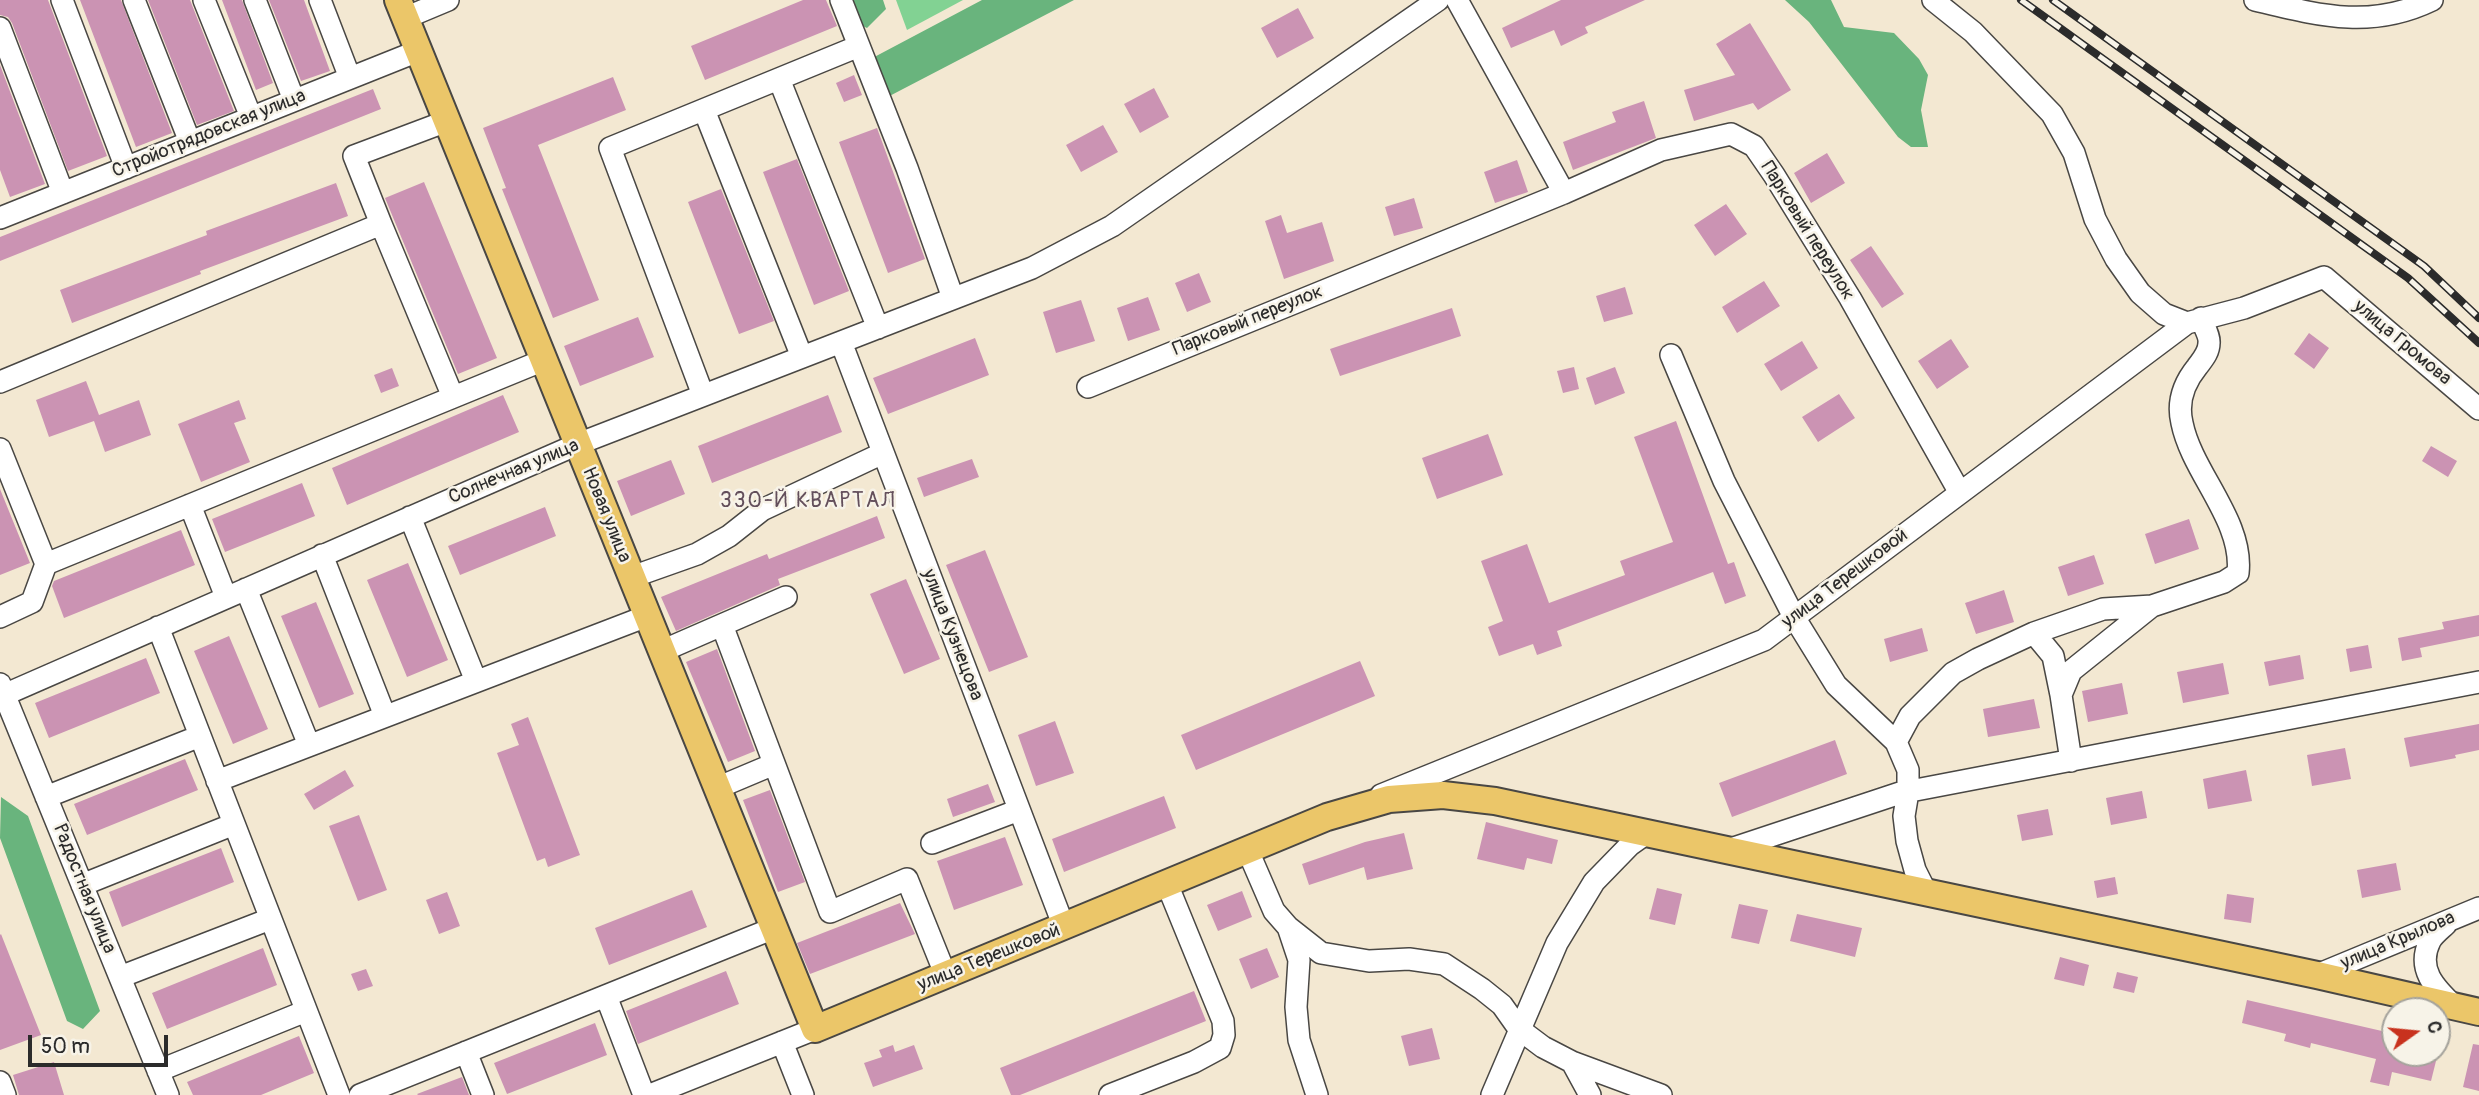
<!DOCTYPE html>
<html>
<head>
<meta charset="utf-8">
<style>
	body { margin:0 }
	#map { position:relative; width:2479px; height:1095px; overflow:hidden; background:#f3e8d2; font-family:Pangolin,sans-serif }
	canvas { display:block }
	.north { position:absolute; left:2381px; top:997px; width:70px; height:70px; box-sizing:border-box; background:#f7f3e8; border:2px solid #a5a39c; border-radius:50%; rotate:75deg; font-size:19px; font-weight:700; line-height:28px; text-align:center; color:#2b2b2b }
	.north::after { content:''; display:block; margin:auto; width:24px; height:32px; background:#c8321e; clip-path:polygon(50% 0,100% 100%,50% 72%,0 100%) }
	.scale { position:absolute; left:28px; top:1035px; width:140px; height:32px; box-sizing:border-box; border:4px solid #2b2b2b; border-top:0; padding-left:9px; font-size:21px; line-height:24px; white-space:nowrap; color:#2b2b2b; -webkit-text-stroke:5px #f7f3e8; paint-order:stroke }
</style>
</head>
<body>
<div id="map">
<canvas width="2479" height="1095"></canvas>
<div class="north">С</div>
<div class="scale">50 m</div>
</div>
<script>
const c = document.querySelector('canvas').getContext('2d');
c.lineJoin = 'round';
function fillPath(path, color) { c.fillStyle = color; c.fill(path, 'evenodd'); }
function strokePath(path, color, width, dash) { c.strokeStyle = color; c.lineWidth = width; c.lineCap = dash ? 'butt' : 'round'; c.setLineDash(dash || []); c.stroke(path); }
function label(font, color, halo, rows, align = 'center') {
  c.font = font + ' Pangolin,sans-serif'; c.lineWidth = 5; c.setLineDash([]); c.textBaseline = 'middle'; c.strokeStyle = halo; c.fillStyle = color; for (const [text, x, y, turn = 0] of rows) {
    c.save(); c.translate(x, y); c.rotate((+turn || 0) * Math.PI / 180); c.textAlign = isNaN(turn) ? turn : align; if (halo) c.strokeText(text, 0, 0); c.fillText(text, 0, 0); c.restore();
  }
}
fillPath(new Path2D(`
	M896,0h67l-56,30z`), '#82d293');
fillPath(new Path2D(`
	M838,0h45l3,9 -19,19 -23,-11z
	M982,0h92l-196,102 -15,-39z
	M1785,0h46l13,27 50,6 25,26 9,16 -7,35 7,37h-17l-13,-10 -89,-115z
	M1,797l27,19 72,195 -17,18 -16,-8 -67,-183z`), '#69b47d');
fillPath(new Path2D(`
	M0,0h48l59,156 -39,15 -56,-148 -4,-6 -8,-2z
	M80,0h41l51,133 -36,14z
	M148,0h42l44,111 -37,14z
	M222,0h20l31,83 -17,7z
	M269,0h35l26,71 -29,10z
	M803,0h23l11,26 -132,54 -14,-34z
	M1561,0h84l-60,27 3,6 -27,13 -7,-16 -43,18 -9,-20z
	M1298,8l16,30 -37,20 -16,-30z
	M1750,23l41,67 -33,20 -5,-7 -59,18 -10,-31 51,-15 -19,-31z
	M0,65l45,119 -35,13 -10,-27z
	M854,75l8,20 -18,7 -8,-19z
	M613,77l13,33 -88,35 61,155 -46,18 -51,-129 4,-1 -23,-60z
	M1154,88l15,29 -29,16 -16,-29z
	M373,89l8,20 -381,152v-24z
	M1644,101l12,37 -83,32 -10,-28 53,-20 -4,-10z
	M1103,125l15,27 -37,20 -15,-27z
	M877,128l48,131 -37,14 -49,-131z
	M1827,153l18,30 -34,20 -17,-30z
	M797,159l52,132 -35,14 -51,-133z
	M1517,160l11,32 -33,11 -11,-31z
	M424,182l73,176 -39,16 -73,-176z
	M336,183l12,33 -148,55 1,3 -129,49 -12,-33 147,-55 -1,-4z
	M721,189l53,132 -35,13 -51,-132z
	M1414,198l9,30 -29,8 -9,-29z
	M1726,204l21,30 -32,22 -21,-31z
	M1281,215l6,18 35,-11 12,39 -50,18 -19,-58z
	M1871,246l33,48 -22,14 -32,-48z
	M1199,273l12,29 -24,10 -12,-29z
	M1764,281l16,25 -43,27 -15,-26z
	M1625,287l8,27 -29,8 -8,-26z
	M1148,297l12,33 -32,11 -11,-33z
	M1081,300l14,41 -39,12 -13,-41z
	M1452,308l9,28 -121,40 -10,-27z
	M638,317l16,40 -74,29 -16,-40z
	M2309,333l20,15 -15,21 -20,-15z
	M975,338l14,37 -101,39 -15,-36z
	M1951,339l18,28 -32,22 -19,-28z
	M1802,341l16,27 -37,23 -17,-27z
	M1574,367l5,22 -16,4 -6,-22z
	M1615,367l10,26 -30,12 -9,-27z
	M392,368l7,18 -18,7 -7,-18z
	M86,381l13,34 40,-15 12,35 -46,17 -11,-31 -45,16 -13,-37z
	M1839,394l16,24 -37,24 -16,-25z
	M503,395l16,37 -172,73 -15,-37z
	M828,395l14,37 -130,51 -14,-37z
	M239,400l7,19 -12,4 16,39 -49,20 -23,-58z
	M1676,421l52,143 6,-2 12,34 -21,8 -12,-32 -156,59 5,15 -25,9 -4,-11 -34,12 -11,-29 15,-6 -22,-60 46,-17 22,59 76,-28 -5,-14 53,-19 -39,-105z
	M1488,434l15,41 -66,24 -15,-41z
	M2431,446l26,15 -9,16 -26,-16z
	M972,459l7,18 -55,20 -7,-19z
	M671,460l14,34 -54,22 -14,-35z
	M302,483l13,33 -90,36 -13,-33z
	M0,489l30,74 -30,12z
	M545,507l11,29 -96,39 -12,-29z
	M877,516l8,22 -107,41 2,6 -104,46 -15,-34 106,-43 2,5z
	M2189,519l10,30 -44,15 -10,-30z
	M181,530l14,35 -131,53 -12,-32 2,-5z
	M985,550l43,107 -39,15 -43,-107z
	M2094,555l10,29 -36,12 -10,-29z
	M408,563l40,97 -41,17 -40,-97z
	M906,579l34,80 -36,15 -34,-80z
	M2004,590l10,32 -38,12 -11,-31z
	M316,602l38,92 -35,14 -38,-92z
	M2479,615v21l-59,12 2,9 -20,4 -4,-23 46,-9 -2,-7z
	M1922,628l6,23 -38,11 -6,-23z
	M229,636l39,93 -35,15 -39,-93z
	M2368,645l4,23 -22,4 -4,-23z
	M717,649l38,102 -27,11 -42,-100z
	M2300,655l4,24 -35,7 -5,-24z
	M146,658l14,35 -111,45 -14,-35z
	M1360,661l15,35 -179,74 -15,-35z
	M2223,663l6,31 -46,9 -6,-31z
	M2122,683l6,31 -40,8 -6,-31z
	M2034,699l6,29 -52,9 -5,-28z
	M528,717l52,138 -32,12 -3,-9 -8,3 -40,-108 22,-8 -8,-21z
	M1055,721l19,52 -38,13 -18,-51z
	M2479,724v26l-24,5 1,3 -46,9 -6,-29z
	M1835,740l12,34 -115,43 -13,-34z
	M2345,748l6,31 -39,7 -5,-31z
	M185,759l13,31 -111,45 -13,-31z
	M345,770l9,16 -40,24 -10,-16z
	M2246,770l6,31 -44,8 -5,-30z
	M988,784l7,18 -42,15 -6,-18z
	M770,790l35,92 -27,10 -35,-92z
	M2142,791l5,27 -36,7 -5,-27z
	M1164,796l12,32 -112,44 -12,-33z
	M2048,809l5,26 -31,6 -5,-26z
	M359,815l28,75 -29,11 -29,-75z
	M1486,822l72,18 -6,24 -25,-6 -3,12 -47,-11z
	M1404,833l9,36 -46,11 -3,-13 -55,18 -7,-21 63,-22z
	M1005,837l18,48 -69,25 -17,-49z
	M221,848l13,34 -112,45 -13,-35z
	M2396,863l5,27 -39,8 -5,-28z
	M2115,877l3,17 -21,4 -3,-17z
	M1657,888l25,6 -7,31 -26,-6z
	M692,890l15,37 -98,38 -14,-37z
	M1242,891l10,26 -34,14 -11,-26z
	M447,892l13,34 -21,8 -13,-34z
	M2227,894l27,4 -3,25 -27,-4z
	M900,903l15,31 -105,40 -13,-31z
	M1739,904l29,6 -9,34 -28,-6z
	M1797,914l65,14 -7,29 -65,-16z
	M1,934l40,101 -41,15v-115z
	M263,948l14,37 -110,44 -15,-36z
	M1267,948l12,29 -28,12 -12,-30z
	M2060,957l29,8 -5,21 -30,-7z
	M366,969l7,17 -15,5 -7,-17z
	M726,971l13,33 -101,40 -12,-33z
	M2117,972l21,5 -4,16 -21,-5z
	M1194,991l12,30 -186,74h-9l-11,-27z
	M2247,1000l148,34v19h43l-7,28 -39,-9 -3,14 -19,-4 6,-23 -65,-16 -1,5 -26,-7 2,-7 -44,-11z
	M595,1023l12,32 -100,39 -13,-31z
	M1432,1028l8,31 -31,7 -8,-30z
	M299,1036l15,37 -53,22h-68l-6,-13z
	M2473,1044l6,1v46l-16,-4z
	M893,1045l2,7 19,-7 9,24 -50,18 -9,-24 18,-6 -3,-7z
	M54,1062l10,33h-45l-6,-20z
	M462,1077l7,18h-51l-1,-1z`), '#cb93b3');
const minor = new Path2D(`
	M62,0l64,168
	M134,0l56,142
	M204,0l47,117
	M255,0l39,100
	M320,0l30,78
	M841,0l66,168 46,130
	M1457,0l107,193
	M1933,0l40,32 79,82 22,39 21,66 21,40 24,34 24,21 23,9
	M2255,0c63,15 115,30 177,0
	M405,18l43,-18
	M0,28l63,165
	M779,79l99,249
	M704,110l98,247
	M0,218l418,-167
	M381,224l72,173
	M841,342l223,585
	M1671,355l53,126 70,136 42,68 60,57 12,28v22l-4,24 3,25 8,29 11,22
	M0,382l381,-158 -27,-68 93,-35
	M1088,387l476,-194 97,-43 70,-16 23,12 20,29 76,123 110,195
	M703,395l-93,-247 249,-102
	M0,449l46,115
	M190,505l36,92
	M410,517l66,164
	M322,555l63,161
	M632,577l65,-23 32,-18 33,-26 121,-57
	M246,589l63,156
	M0,617l32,-15 14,-38 498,-204
	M722,625l108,287 77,-33 39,97
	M158,627l181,468
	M2034,633l19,23 8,39
	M662,651l124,-54
	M0,684l168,411
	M4,695l574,-251 454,-176 80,-42 326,-226
	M1896,742l14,-26 43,-43 25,-14 56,-26 69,-24 49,-3
	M2071,761l-10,-66 10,-24 81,-65 72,-24 14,-9c6,-52 -46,-100 -56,-150 -5,-21 2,-40 15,-56 5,-7 12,-14 12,-24 1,-7 -6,-18 -8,-25
	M217,781l430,-165
	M717,788l57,-24
	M1381,795l383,-155 423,-317 57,-15 80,-31 155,132
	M46,797l154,-61
	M932,843l87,-33
	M1728,850l172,-57 579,-111
	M1248,851l26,60 14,16 33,26 48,8 40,-2 35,5 38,25 20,16 17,24 24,18 29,15 89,33
	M82,885l152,-61
	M2446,924c-5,5 -13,11 -16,17 -14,28 5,47 24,65
	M1288,927l11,33 -3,47 3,33 18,55
	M2317,975l162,-67
	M120,977l150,-58
	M606,996l38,99
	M782,1042l21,53
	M466,1052l17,43
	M1572,1062l18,33
	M158,1071l148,-60
	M0,1082l5,13
	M360,1095l414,-167
	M650,1095l165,-66
	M1110,1095l84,-33 26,-14 4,-13 -1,-14 -56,-137
	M1492,1095l65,-152 37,-61 36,-37 17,-12`);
const major = new Path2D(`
	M398,0l417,1029 512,-212 62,-18 54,-4 52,6 822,174 162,37`);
strokePath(minor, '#494744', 24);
strokePath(major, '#494744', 30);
strokePath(minor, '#fff', 21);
strokePath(major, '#ebc669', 26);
const rail = new Path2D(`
	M2021,0l387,278 71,65
	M2053,0l371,266 55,52`);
strokePath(rail, '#2b2b2b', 8);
strokePath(rail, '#f7f3e8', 5, [16]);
label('19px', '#2b2b2b', '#f7f3e8', [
	["Стройотрядовская улица",209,134,-22],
	["Парковый переулок",1807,231,58],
	["Парковый переулок",1248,321,-22],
	["улица Громова",2402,343,40],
	["Солнечная улица",514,472,-23],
	["Новая улица",606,515,68],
	["улица Терешковой",1845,579,-37],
	["улица Кузнецова",952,635,69],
	["Радостная улица",84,889,68],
	["улица Крылова",2398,941,-23],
	["улица Терешковой",989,958,-22]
]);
c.letterSpacing = '2px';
label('21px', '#634f5b', '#f7f3e8', [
	["330-Й КВАРТАЛ",808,502]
]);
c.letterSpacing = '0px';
</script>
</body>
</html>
